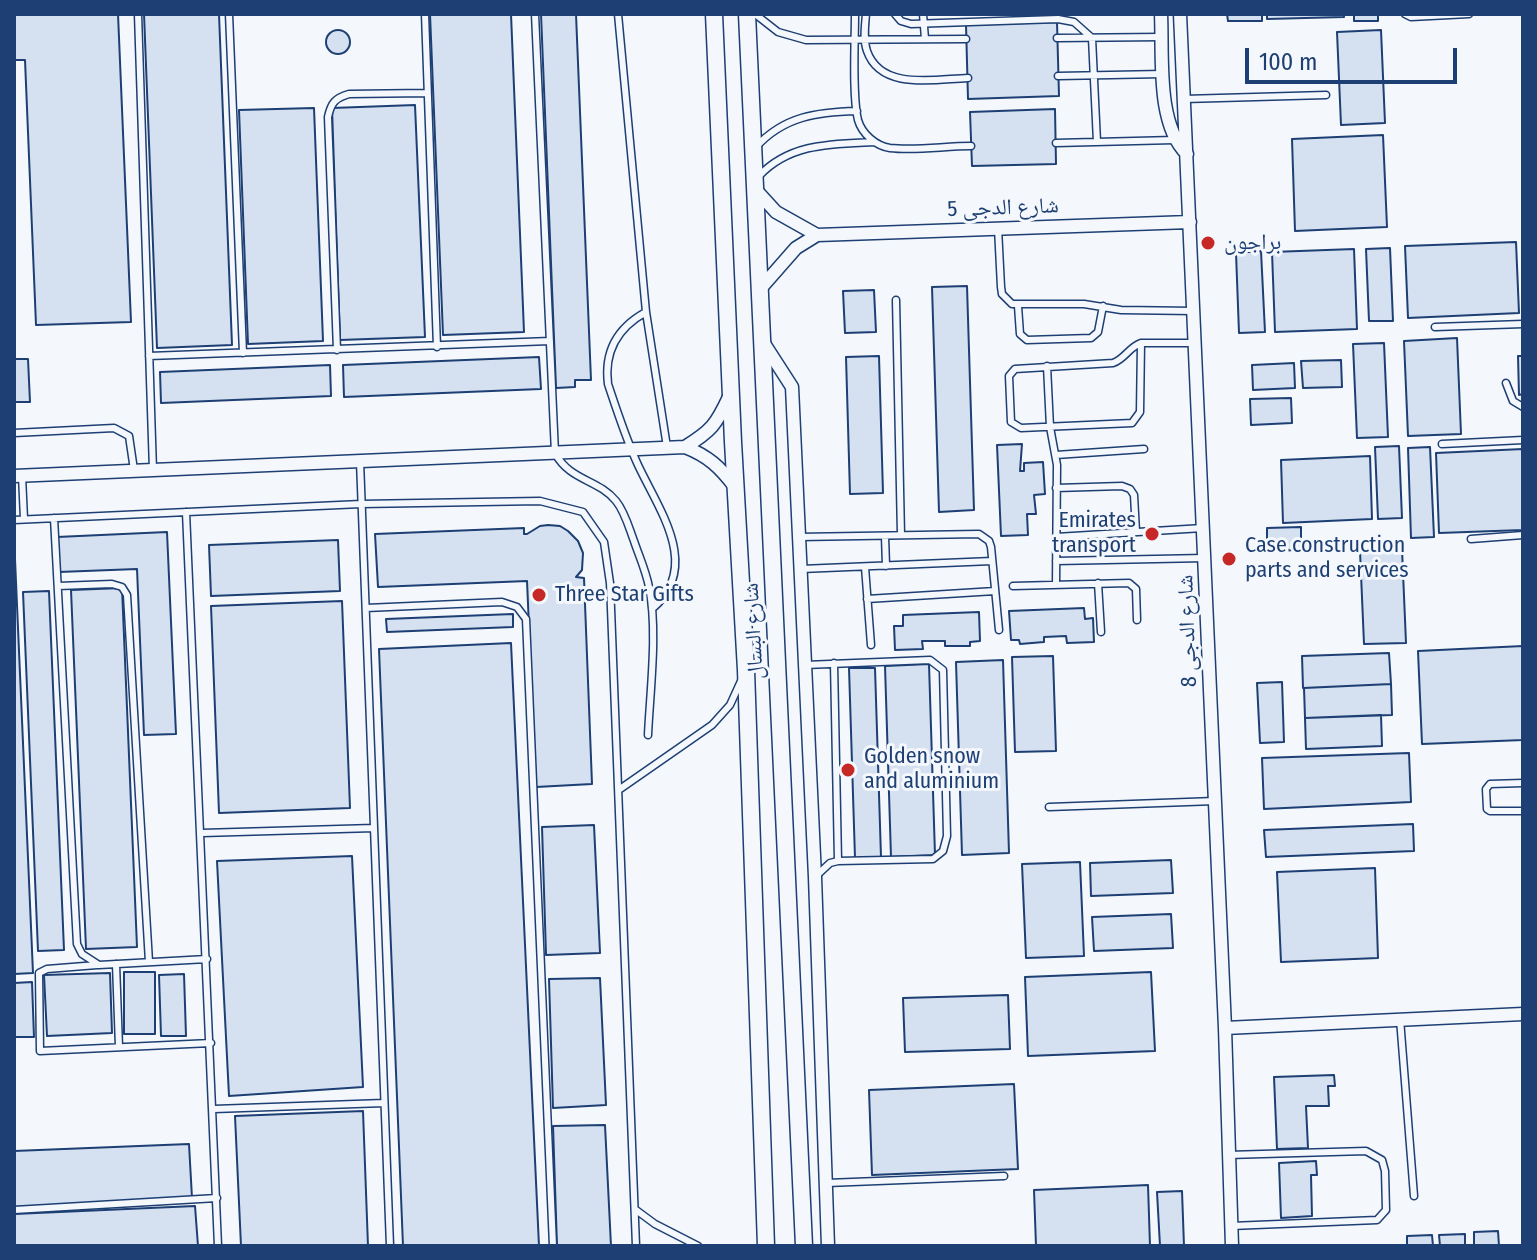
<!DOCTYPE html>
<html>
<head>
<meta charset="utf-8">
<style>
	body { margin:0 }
	#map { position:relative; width:1537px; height:1260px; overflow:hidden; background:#f4f7fb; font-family:"Fira Sans Condensed",sans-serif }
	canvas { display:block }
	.frame { position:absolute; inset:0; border:16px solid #1d3f73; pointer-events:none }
	.scale { position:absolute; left:1245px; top:48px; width:212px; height:36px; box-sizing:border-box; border:4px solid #1d3f73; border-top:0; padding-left:10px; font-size:24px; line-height:28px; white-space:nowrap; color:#1d3f73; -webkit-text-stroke:6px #f4f7fb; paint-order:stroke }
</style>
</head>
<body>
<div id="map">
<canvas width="1537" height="1260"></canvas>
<div class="frame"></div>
<div class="scale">100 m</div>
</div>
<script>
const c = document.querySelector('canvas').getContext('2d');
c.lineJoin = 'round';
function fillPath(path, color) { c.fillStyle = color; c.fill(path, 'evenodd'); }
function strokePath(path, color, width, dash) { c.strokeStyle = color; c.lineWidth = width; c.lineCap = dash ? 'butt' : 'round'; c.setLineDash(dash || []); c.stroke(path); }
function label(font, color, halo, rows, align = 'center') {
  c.font = font + ' "Fira Sans Condensed","Noto Naskh Arabic",sans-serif'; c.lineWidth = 6; c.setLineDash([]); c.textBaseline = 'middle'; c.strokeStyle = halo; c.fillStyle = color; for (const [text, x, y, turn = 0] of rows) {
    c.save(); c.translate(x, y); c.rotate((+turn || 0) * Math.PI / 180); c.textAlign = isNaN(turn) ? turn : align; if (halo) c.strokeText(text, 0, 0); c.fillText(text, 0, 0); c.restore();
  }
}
const building = new Path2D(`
	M14,14h104l13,308 -95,3 -11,-265h-11z
	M144,14h75l13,331 -75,3z
	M430,14h81l13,318 -81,3z
	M541,14h35l15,366h-16v7l-19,1z
	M1227,14h35v7h-34z
	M1267,14h77v3l-77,2z
	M1354,14h24v7h-24z
	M1057,22l2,74 -91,3 -2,-74z
	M326 42a12 12 0 1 1 24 0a12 12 0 1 1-24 0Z
	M1381,30l4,93 -44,2 -4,-93z
	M415,105l10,232 -85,3 -8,-232z
	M314,108l9,233 -75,3 -9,-234z
	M1055,109l1,55 -84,2 -2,-54z
	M1383,135l4,92 -92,4 -3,-92z
	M1516,242l3,71 -111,5 -3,-72z
	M1390,248l3,73h-24l-3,-72z
	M1354,249l3,80 -82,3 -3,-80z
	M1261,251l4,81 -26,1 -3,-80z
	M967,286l7,224 -35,2 -7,-225z
	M874,290l2,42 -31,1 -2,-42z
	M1457,338l4,96 -53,2 -4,-95z
	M1384,343l4,94 -31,1 -4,-94z
	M879,356l4,137 -33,1 -4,-137z
	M1518,356h5v38l-4,1z
	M539,357l2,32 -197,8 -1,-32z
	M14,359h14l2,43h-16z
	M1341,360l1,27 -39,1 -2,-27z
	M1294,363l1,25 -42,2 -1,-25z
	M330,365l1,31 -170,7 -1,-31z
	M1291,398l1,25 -41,2 -1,-26z
	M1022,444l-2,27h4v-8l19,-1 2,32 -11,1 2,19h-9l1,21 -27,1 -4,-91z
	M1399,446l3,72 -24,1 -3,-72z
	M1430,447l4,90 -23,1 -3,-90z
	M1523,449v81l-84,3 -3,-80z
	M1370,456l2,63 -89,4 -2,-63z
	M548,525l12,1 8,5 10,10 5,12 -1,17 -6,7 8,1 8,206 -56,3 -9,-206 -149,6 -3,-53 149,-6v6h3l13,-8z
	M1301,527v23l-34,1v-23z
	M167,532l9,202 -32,1 -7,-166 -78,3 -2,-35z
	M14,536l19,437 -19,1z
	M338,540l2,51 -129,5 -2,-51z
	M1402,549l4,94 -42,1 -4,-93z
	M122,588l15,359 -51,2 -15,-359z
	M49,591l15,359 -26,1 -15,-359z
	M342,601l8,207 -131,5 -8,-207z
	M1084,608l1,11 8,-1 1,24 -27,1 -1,-7 -22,1v5l-24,2 -1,-4h-8l-2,-29z
	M979,612l1,29 -10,1v4h-25v-5h-23l1,8 -28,1 -1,-24h9v-11z
	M513,614v13l-126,5 -1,-13z
	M511,643l28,603h-136l-24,-597z
	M1523,646v94l-101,4 -4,-93z
	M1389,653l2,31 -88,4 -1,-32z
	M1053,656l3,95 -41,1 -3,-95z
	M1003,660l6,193 -47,2 -6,-193z
	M929,664l6,191 -44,2 -6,-191z
	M849,668h26l6,189 -26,1z
	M1282,682l2,60 -24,1 -3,-60z
	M1391,684l1,31 -87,3 -1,-30z
	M1381,715l1,31 -76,3 -1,-31z
	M1409,753l2,49 -147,7 -2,-51z
	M1413,824l1,27 -148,6 -2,-27z
	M594,825l6,128 -54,2 -4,-128z
	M352,856l11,231 -134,9 -12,-235z
	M1171,860l2,33 -82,3 -1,-33z
	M1080,862l4,94 -58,2 -4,-94z
	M1375,868l3,90 -97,4 -4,-90z
	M1171,914l2,34 -79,3 -2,-34z
	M124,972h31v62h-31z
	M1151,972l4,79 -127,5 -3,-79z
	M110,973l2,60 -65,3 -3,-61z
	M184,974l2,62h-25l-2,-61z
	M600,978l6,127 -53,3 -4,-129z
	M32,982l2,55h-20v-54z
	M1008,995l2,54 -105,3 -2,-54z
	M1334,1075l1,11h-7l1,20h-23l2,42 -31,1 -3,-72z
	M1014,1084l4,85 -146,6 -3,-85z
	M363,1111l5,135h-127l-6,-130z
	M605,1125l6,121h-54l-4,-120z
	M189,1144l3,54 -178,9v-56z
	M1316,1161l1,14h-6l1,41 -31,2 -2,-55z
	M1148,1185l2,61h-114l-2,-56z
	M1182,1191l2,55h-24l-3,-54z
	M195,1206l3,40h-183l-1,-32z
	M1498,1231l1,15h-25v-14z
	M1465,1234v12h-25l-1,-11z
	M1432,1235l1,11h-26v-10z`);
fillPath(building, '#d5e0f0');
strokePath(building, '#1d3f73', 2);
const service = new Path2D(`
	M138,14l15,456
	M229,14l14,339
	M425,14l12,333
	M535,14l20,439c15,28 43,26 61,48 9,11 13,27 18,40 5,15 12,30 15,46 9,43 1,104 -1,148
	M618,14l28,298 21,135
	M755,14l23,18 28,8 160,-1
	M855,14c0,27 -3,82 3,106 4,14 18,26 32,28 26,3 55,-2 81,-2
	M866,14c-1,12 -3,26 1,37 14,40 68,28 101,27
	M895,14l6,7 10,3 147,-5 16,3 18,16 5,104
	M923,14l2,25
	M1405,14l6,3 58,-3
	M1057,38l105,-1
	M1058,76l105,-2
	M1184,99l142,-4
	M1056,143l118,-3
	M756,147c28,-31 62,-35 101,-36
	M759,176c31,-33 73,-32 115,-34
	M998,228l3,59 1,7 10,10h72l37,6 73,1
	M896,300l5,235
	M1018,306l2,28 7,6 64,-2 7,-6 5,-26
	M646,312c-29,16 -42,40 -38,72 9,27 18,55 30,81 21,45 64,102 14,144
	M1435,327l88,-3
	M1141,343l-1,69 -8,11 -111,5 -10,-6 -2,-46 6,-7 98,-6c12,-4 16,-16 28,-20z
	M1141,343h52
	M337,350l-9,-233c3,-14 7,-19 21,-23l77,-1
	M149,356l401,-15
	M1047,366l3,61 7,38 -1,120
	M1506,383l7,18 10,6
	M14,433l100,-5 15,8 5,34
	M1442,444l81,-4
	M1056,455l88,-6
	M360,461l30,785
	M22,476l2,43
	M1056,488l66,-2 8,3 4,6 2,37
	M186,512l32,734
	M54,518l23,426 5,10 17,11 108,-6
	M14,520l347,-16 179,-3 43,11 21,30 6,41 26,663
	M885,536l1,30
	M799,537l180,-3 10,7 2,6 8,83
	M1056,537l147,-9
	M1471,539l52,-4
	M1056,561l149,-3
	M865,567l6,78
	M801,569l191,-8
	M1098,583l3,49
	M58,586l54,-2 10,3 5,8 22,367
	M1013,586l116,-3 7,6 1,31
	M867,599l128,-8
	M366,608l136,-6 15,5 9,12 27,627
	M834,663l4,198
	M805,665l125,-5 13,10 4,166 -4,15 -10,8 -95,2 -8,2 -15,14
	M1523,783l-33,1 -4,5 1,20 3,2h33
	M620,789l92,-64 18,-20 11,-24
	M1049,807l166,-6
	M202,833l172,-5
	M116,964l3,83
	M97,965l-50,4 -8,4 1,78 171,-8
	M1400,1019l14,177
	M214,1109l170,-6
	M1228,1155l138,-4 16,9 3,11 1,39 -9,10 -146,6
	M827,1183l177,-7
	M14,1210l203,-12
	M636,1210l19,14 43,22`);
const minor = new Path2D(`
	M1161,14c2,42 -5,110 26,140
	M1180,14l45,1014 7,218
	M755,189l21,23 41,23 373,-13
	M760,289l36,-41 21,-13
	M763,342l29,45 23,490 13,369
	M685,447c26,-16 31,-22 44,-50
	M14,476l671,-29c23,9 35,20 50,40
	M1225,1028l298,-14`);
const tertiary = new Path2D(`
	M714,14l19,428 13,228 20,576
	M747,14l57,1232`);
strokePath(service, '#1d3f73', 9);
strokePath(minor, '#1d3f73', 15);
strokePath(tertiary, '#1d3f73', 19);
strokePath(service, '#f4f7fb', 6);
strokePath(minor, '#f4f7fb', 12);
strokePath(tertiary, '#f4f7fb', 16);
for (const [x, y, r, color] of [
	[1208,243,8,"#c62828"],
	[1152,534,8,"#c62828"],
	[1229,559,8,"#c62828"],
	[539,595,8,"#c62828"],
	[848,770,8,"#c62828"]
]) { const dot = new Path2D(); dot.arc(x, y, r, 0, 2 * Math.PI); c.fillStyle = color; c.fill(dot); strokePath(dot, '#f4f7fb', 3); }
label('22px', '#1d3f73', '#f4f7fb', [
	["شارع الدجى 5",1003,208,-2],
	["شارع البسال",754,631,-93],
	["شارع الدجى 8",1188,631,-92]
]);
label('22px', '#1d3f73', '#f4f7fb', [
	["براجون",1224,243],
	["Emirates",1136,521,"right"],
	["transport",1136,546,"right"],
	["Case construction",1245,546],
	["parts and services",1245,571],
	["Three Star Gifts",555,595],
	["Golden snow",864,757],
	["and aluminium",864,782]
], 'left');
</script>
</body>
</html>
